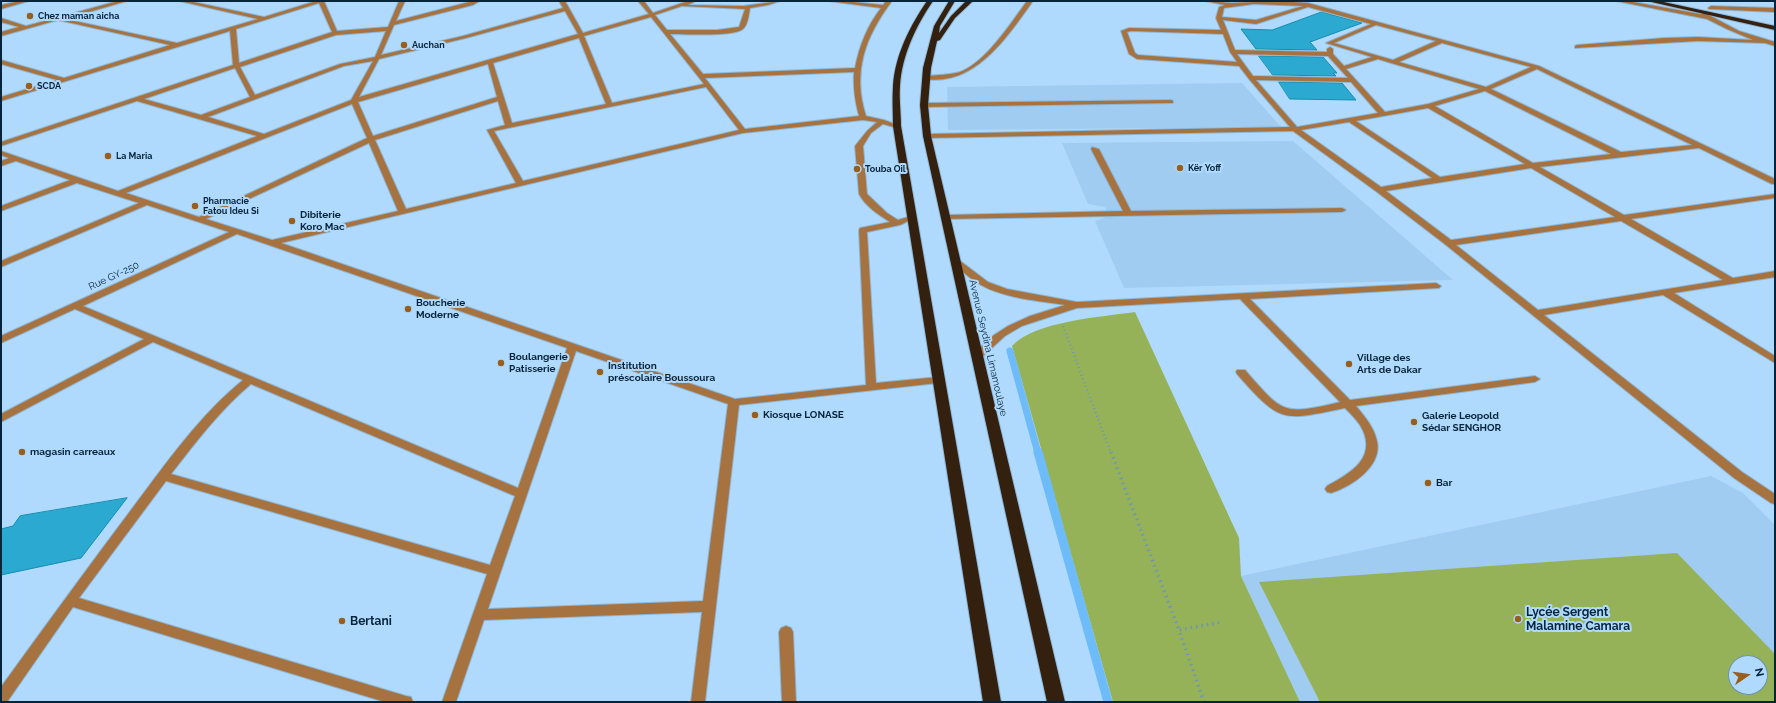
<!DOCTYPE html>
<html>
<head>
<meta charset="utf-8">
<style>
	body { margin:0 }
	#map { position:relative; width:1776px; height:703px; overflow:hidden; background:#b0dafd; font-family:Raleway,sans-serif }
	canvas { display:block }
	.frame { position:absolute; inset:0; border:2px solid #06253b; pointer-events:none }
	.north { position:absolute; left:1728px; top:655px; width:40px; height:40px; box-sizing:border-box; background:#b0dafd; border:1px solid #6c92af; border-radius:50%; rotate:77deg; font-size:11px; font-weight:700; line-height:16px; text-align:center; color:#06253b }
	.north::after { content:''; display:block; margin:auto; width:14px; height:18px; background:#985e1c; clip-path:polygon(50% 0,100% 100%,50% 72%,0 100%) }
</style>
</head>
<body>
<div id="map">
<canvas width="1776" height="703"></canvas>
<div class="frame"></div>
<div class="north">N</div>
</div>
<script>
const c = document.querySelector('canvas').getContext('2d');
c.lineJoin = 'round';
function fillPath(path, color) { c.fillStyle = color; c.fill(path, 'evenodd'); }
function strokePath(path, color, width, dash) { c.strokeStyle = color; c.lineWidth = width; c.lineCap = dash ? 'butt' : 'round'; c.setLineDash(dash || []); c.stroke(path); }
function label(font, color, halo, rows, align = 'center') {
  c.font = font + ' Raleway,sans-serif'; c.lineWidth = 4; c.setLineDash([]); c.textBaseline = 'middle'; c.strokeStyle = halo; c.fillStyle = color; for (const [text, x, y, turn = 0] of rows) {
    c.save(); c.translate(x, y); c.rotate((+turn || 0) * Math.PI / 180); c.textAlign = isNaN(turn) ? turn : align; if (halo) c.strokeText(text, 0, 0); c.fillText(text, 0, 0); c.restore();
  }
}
fillPath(new Path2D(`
	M1242,83l39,44 -333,3 -1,-43z
	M1293,141l160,139 -329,8 -29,-67 14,-5 -4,-9 -17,-3 -26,-61z
	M1711,476l32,17 32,32v177h-475l-59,-126zM1736,663h24v24h-24z`), '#9fccf0');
fillPath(new Path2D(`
	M1135,312l104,226 2,38 59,126h-187l-101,-356c23,-25 90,-29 123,-34z
	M1677,553l98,101v48h-455l-61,-120zM1736,663h24v24h-24z`), '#96b259');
strokePath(new Path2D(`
	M1010,351l28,102`), '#6dbbf8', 7);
strokePath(new Path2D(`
	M1038,452l70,250`), '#6dbbf8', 9);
const building = new Path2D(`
	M1322,12l40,11 -52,19 7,8 -61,-1 -15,-20 31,1z
	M1259,56l64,1 14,16h-4l3,3 -63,-1z
	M1279,82l63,1 14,17 -66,-1z
	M127,498l-46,60 -80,17v-46l12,-3 7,-10z`);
fillPath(building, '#2ca9d0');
strokePath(building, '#138daf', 1);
const minor = new Path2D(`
	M20,1h9l-28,8v-4z
	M118,1h9l-62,18 112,24 81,-24 -79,-18h10l75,16 52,-16h8l13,30 51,-4 11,-26h6l-9,20 77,-20h7l-7,4 -79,20 -13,30 82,-19 100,-28 -4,-7h6l18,32 66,-19 -11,-13h6l9,12 35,-12h8l-8,4 55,1 37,-5 -12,4 -18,3c-1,6 -2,17 -7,21 -9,8 -60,5 -73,5l33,40 152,-6c4,-21 12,-42 26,-60l-53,-7h16l39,4 3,-4h6c-27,36 -40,71 -26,115l18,4 16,6 -3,2 -14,-4 -12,9 -8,13 4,48 20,19 11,7 13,-4 4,2 -15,7 -33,7 9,151 62,-6 5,3 -5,3 -199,22 -34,297h-14l11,-90 -218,8 -28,82h-14l45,-128 -321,-93 -87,117 327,98 5,1 2,5h-28l-312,-95 -66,95h-6v-15c44,-61 88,-121 133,-181 33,-44 66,-91 109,-126l-90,-38 -152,80v-8l143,-75 -69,-30 -74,34v-7l228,-104 -82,-27 -146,62v-6l138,-58 -62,-20 -76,28v-5l69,-26 -54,-19 -15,5v-5l8,-3 -8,-3v-4l117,40 139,-55 -120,-35 -136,45v-4l232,-77 -3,-34 -229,70v-4l56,-17 -56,-16v-4l63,18 106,-33 -112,-25 -57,16v-4l18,-5 -18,-5v-4l25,8zM319,3l13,29 -93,31 -3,-34zM682,6l63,3 -6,18 -22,3h-50l-12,-15zM565,11l13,23 -219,63 20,-38 87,-21zM651,17l53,67 -92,19 -28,-67zM386,31l-11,26 -35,7 -85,31 -15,-28 96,-32zM579,38l27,66 -94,19 -19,-60zM373,61l-22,39 -87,34 -56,-17 136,-51zM488,64l9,33 -124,39 -15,-34zM235,68l15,29 -49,18 -57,-16zM854,72c-1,16 1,29 5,44l-114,13 -40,-51zM706,87l33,43 -216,51 -29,-50zM498,101l7,24 -18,5 29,53 -110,26 -31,-69zM352,104l15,34 -168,79 -73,-24zM863,120l14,2 -10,9 -12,15 4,48c6,12 20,21 31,28l-30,6 -1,2 7,155 -131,14 -454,-156 462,-110zM369,143l29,68 -126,29 -66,-21zM237,234l330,114 -49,140 -435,-182zM576,351l152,53 -25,197 -215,8zM251,384l264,112 -25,69 -319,-91c25,-32 49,-64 80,-90z
	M1027,1h6c-26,36 -58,86 -109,78v-2l2,-1c11,-1 23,-1 34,-4 26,-10 51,-49 67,-71z
	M1205,1l27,2 45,-2 31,2 231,63 236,113v5h-3l-73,-36 -159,19 84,48 151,-21v4l-144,21 102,59 42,-7v6l-101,16 101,63v7l-112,-68 -119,20 198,157 33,22v10l-4,-1 -37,-25 -288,-233 -69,-53 -84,-61 -366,7 -4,-2 4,-2 363,-7 -41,-48 -10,-13 -102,-7 -8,-5 -8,-23 8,-3 92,2 -5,-12 3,-11 6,-2zM1254,4l49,2 -47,14 -34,-3 2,-9zM1308,7l63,17 -45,19 46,14 -28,9 -11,-12v-5l-3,-2 -3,2v3l-92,-2 -12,-30 33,4zM1376,25l60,16 -43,19 -59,-17zM1131,31l92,3 7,18 7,10 -99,-7 -3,-2 -8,-21zM1442,43l89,24 -45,20 -87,-25zM1237,54l91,2 20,22 -95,-2zM1378,59l13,4 88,26 -51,15 -43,8 -39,-43zM1537,69l155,76 -71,7 -130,-63zM1256,80l95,2 27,31 -81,14zM1485,91l126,63 -78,9 -98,-57zM1428,108l97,56 -85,13 -84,-56zM1349,122l83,56 -51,9 -80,-57zM1531,168l84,49 -164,23 -65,-49zM1621,221l102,59 -185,30 -82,-65z
	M1616,1h12l72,13 5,-1 34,18 36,11v4l-10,-3 -67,-2 -123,7v-2l2,-1 87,-7 34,-1 55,3 -26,-11 -20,-10z
	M1711,6l64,2v4l-66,-3 -1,-1z
	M1171,100l2,1v2l-249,4 -3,-2 3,-2z
	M1092,147l7,2 32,62 211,-3 4,2 -4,2 -396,7 -4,-2 4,-2 177,-4 -32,-62z
	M955,257l33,25 19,7 70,13 359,-19 5,3 -2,2 -189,11 100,101 185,-24 5,3 -5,3 -179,24c9,11 18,21 21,35 6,25 -26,46 -46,52l-4,-1 -2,-3 2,-3c24,-13 52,-29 33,-61 -4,-6 -10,-12 -15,-17 -63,13 -64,16 -108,-34l-1,-2 1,-2h8c38,43 37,46 95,32l-100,-103 -163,9 -55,18 -17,10 -24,22 -4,1 -5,-3 1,-2 21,-19 14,-9 22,-10 35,-11c-25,-4 -62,-7 -84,-20 -11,-6 -20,-15 -29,-23l-1,-2z
	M786,626l5,2 2,4 3,70h-14l-3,-70 2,-4z`);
const highway = new Path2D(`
	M927,1h6c-17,25 -31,54 -33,85 -1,13 1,27 1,40l100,576h-18l-90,-576c0,-13 -1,-27 0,-40 2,-31 17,-60 34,-85z
	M949,1h6l-15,25 -1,7 12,-17 15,-15h7l-18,17 -15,22 -3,1 -6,27 -3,37 3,31 134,566h-18l-124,-566 -3,-31 3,-37 11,-42z
	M1647,1h12l116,25v4z`);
strokePath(minor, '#8eb6d6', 2);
strokePath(highway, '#8eb6d6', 2);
strokePath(new Path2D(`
	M1063,326l48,127`), '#7096b4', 2.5, [1, 3]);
strokePath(new Path2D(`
	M1111,452l68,178
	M1204,702l-25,-72 43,-8`), '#7096b4', 3.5, [1.5, 4]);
fillPath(minor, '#a67340');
fillPath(highway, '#33200e');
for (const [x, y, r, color] of [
	[30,16,4,"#985e1c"],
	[404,45,4,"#985e1c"],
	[29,86,4,"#985e1c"],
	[108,156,4,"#985e1c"],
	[1180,168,4,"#985e1c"],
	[857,169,4,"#985e1c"],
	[195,206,4,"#985e1c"],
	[292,221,4,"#985e1c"],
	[408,309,4,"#985e1c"],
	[501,363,4,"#985e1c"],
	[1349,364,4,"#985e1c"],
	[600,372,4,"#985e1c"],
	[755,415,4,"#985e1c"],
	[1414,422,4,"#985e1c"],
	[22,452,4,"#985e1c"],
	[1428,483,4,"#985e1c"],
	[1518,619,4,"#985e1c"],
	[342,621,4,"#985e1c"]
]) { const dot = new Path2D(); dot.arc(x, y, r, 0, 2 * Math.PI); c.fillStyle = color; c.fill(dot); strokePath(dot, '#b0dafd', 1.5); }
label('bold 9px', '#06253b', '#b0dafd', [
	["Chez maman aicha",38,16],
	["Auchan",412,45],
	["SCDA",37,86],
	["La Maria",116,156],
	["Kër Yoff",1188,168],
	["Touba Oil",865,169],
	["Pharmacie",203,201],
	["Fatou Ideu Si",203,211]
], 'left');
label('bold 10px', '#06253b', '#b0dafd', [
	["Dibiterie",300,215],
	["Koro Mac",300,227],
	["Boucherie",416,303],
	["Moderne",416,315],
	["Boulangerie",509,357],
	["Patisserie",509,369],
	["Village des",1357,358],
	["Arts de Dakar",1357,370],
	["Institution",608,366],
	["préscolaire Boussoura",608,378],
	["Kiosque LONASE",763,415],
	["Galerie Leopold",1422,416],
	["Sédar SENGHOR",1422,428],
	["magasin carreaux",30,452],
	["Bar",1436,483]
], 'left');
label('10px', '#06253b', '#b0dafd', [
	["Rue GY-250",114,276,-25],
	["Avenue Seydina Limamoulaye",988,348,77]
]);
label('bold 12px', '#06253b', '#b0dafd', [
	["Lycée Sergent",1526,612],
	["Malamine Camara",1526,626],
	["Bertani",350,621]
], 'left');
</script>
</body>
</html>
